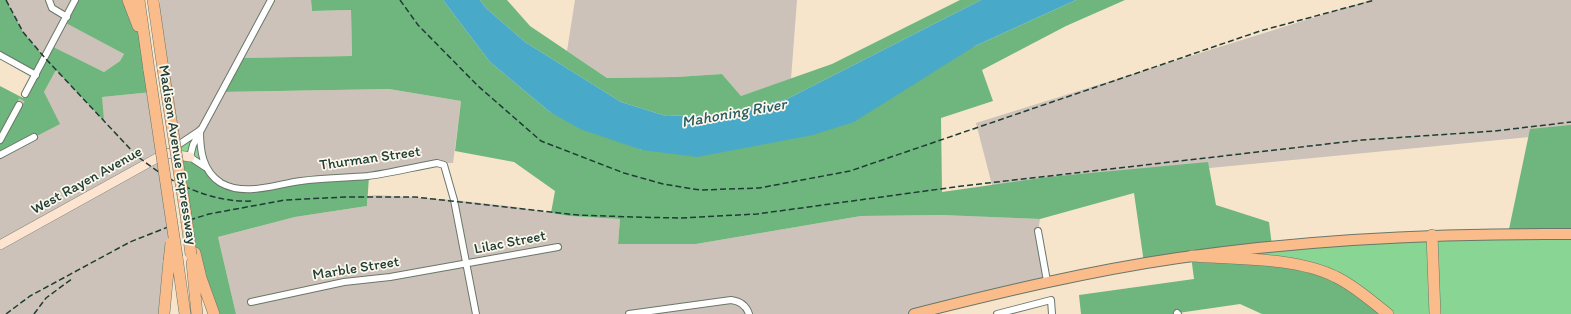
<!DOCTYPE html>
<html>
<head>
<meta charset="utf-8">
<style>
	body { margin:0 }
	canvas { display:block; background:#f6e4cb }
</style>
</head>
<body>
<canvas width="1571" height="314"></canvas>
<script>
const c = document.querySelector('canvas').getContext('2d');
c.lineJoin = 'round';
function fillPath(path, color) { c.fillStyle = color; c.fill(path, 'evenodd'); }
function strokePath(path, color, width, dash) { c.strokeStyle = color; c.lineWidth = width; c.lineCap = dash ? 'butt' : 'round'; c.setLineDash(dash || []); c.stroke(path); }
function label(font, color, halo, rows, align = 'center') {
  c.font = font + ' Itim,sans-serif'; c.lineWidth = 3.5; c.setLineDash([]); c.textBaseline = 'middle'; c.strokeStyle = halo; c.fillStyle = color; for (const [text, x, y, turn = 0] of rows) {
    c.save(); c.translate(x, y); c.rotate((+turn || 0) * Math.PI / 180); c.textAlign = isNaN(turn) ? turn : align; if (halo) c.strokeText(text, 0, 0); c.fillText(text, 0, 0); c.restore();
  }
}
fillPath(new Path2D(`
	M6,0h69l-10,22 59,32 -4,7 -16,11 -53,-25 -6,11 -22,-26z
	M160,0h151l1,11 39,-1 1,46 -112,2 -18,34 167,-3 72,12 -8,62h-12l-185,26 -24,-2 -57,-41 -17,-106z
	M575,0h222l-6,79 -50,17 -19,-22 -46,3 -69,1 -40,-27z
	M1370,0h201v133l-578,56 -17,-66z
	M56,70l47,50 -2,-23 51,-5 21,133 -9,89h-164v-159l44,-63z
	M376,195l78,5 62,7 53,9 51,3 -2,25h78l165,-28 80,-1 99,4 -2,12 9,50 -133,33h-678l-18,-77 77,-20 72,-11 1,-10z`), '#ccc2b9');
fillPath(new Path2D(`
	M200,130l5,37 -39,-14z
	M1571,234v80h-179l-200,-58 65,-8z`), '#89d593');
fillPath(new Path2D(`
	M0,0h6l17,32 22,26 6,-12 53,26 16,-11 4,-7 -60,-32 11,-22h53l18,50 6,42 -50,5 2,24 -48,-51 -12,22 16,32 -60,31v-69l23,12 13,-23 -36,-20z
	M311,0h132l47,62 60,50 92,38 333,-104 101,-46h49l-59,26 -84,44 11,31 -52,17 1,74 106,-15 160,-15 8,43 53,17 3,24 -77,10 85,6 59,20 43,32h-120l-22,-10 -62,9v1h-97l-2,-19 115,-16 -3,-23 -47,7 -10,-70 -94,26 -99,-4 -80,1 -165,28h-78l2,-25 -51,-3 -18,-3 4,-22 -41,-29 -59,-11 6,-50 -72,-12 -168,3 18,-34 113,-2 -1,-46 -39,1z
	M480,0h27l23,26 77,52 69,-1 46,-3 19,22 91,-32 128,-64h21l-194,99 -65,15 -56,2 -45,-14 -96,-60 -39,-34z
	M1571,125v109h-63l22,-105z
	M177,155l13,2 25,21 25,11 129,-13 -2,30 -72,11 -77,20 18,77h-22l-13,-36z`), '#6eb67d');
fillPath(new Path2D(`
	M443,0h37l6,8 39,34 96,60 45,14 56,-2 65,-15 194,-99h95l-101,46 -121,76 -41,13 -116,22 -55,-7 -62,-21 -30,-17 -60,-50z`), '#49a9c8');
strokePath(new Path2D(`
	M19,105l6,-11`), '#cbc3ad', 6, [6, 3]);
const street = new Path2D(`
	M49,0l3,8 15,9
	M0,55l36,20
	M25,94l50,-94
	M200,130c0,20 2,41 21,53 25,14 55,1 80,-2 22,-3 45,-3 67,-5 23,-3 46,-9 69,-13l7,2 10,35 22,114
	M0,140l19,-35
	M175,147l24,-16
	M0,155l34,-18
	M205,167l-15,-10 3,-12 78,-145
	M1038,231l9,50
	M251,302l93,-20 46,-5 168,-30
	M1177,313l1,1
	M629,314l102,-14c9,1 15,5 18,14
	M997,314l54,-14 1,14`);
const secondary = new Path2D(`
	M0,245l166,-92 24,4`);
const primary = new Path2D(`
	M914,314c87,-22 175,-43 264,-56 130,-19 261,-25 393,-24`);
const highway = new Path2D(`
	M128,0l10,26
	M139,0l10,70
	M153,0l10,69
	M1432,235l3,79
	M195,253l6,25 13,36
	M1192,256c43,3 105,1 144,21 19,9 35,24 52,37
	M177,257l8,57
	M192,263l5,51
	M164,314l5,-53`);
strokePath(street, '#6a7769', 8);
strokePath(secondary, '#6a7769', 10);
strokePath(primary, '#6a7769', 12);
strokePath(highway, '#6a7769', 12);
strokePath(street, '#fff', 6);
strokePath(secondary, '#fde4d1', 9);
strokePath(primary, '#fabc8b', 10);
strokePath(highway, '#fabc8b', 11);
strokePath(new Path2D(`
	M6,0l17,32 22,26 89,95c32,28 75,50 118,48
	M400,0l18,25 60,61 63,55 83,32 39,11 37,6 59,-2 91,-17 410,-140 115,-31
	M6,314l24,-18 100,-54 43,-17 36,-11 76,-14 60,-3h70l163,18 54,2 48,1 77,-4 205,-28 400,-46 133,-9 76,-9
	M34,314l12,-16 27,-20`), '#1f3d34', 1.5, [6, 3]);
const highwayBridge = new Path2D(`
	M163,69l23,147 5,39
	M149,70l28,187
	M169,261l2,-18`);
strokePath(highwayBridge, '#6a7769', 12, []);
strokePath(highwayBridge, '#fabc8b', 11);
label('15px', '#1f3d34', '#fbf7ec', [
	["Madison Avenue Expressway",177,155,81],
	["Thurman Street",370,159,-8],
	["West Rayen Avenue",87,181,-29],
	["Lilac Street",510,243,-11],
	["Marble Street",356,269,-9]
]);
label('italic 16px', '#2c5d60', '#fbf7ec', [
	["Mahoning River",734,114,-10]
]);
</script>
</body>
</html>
